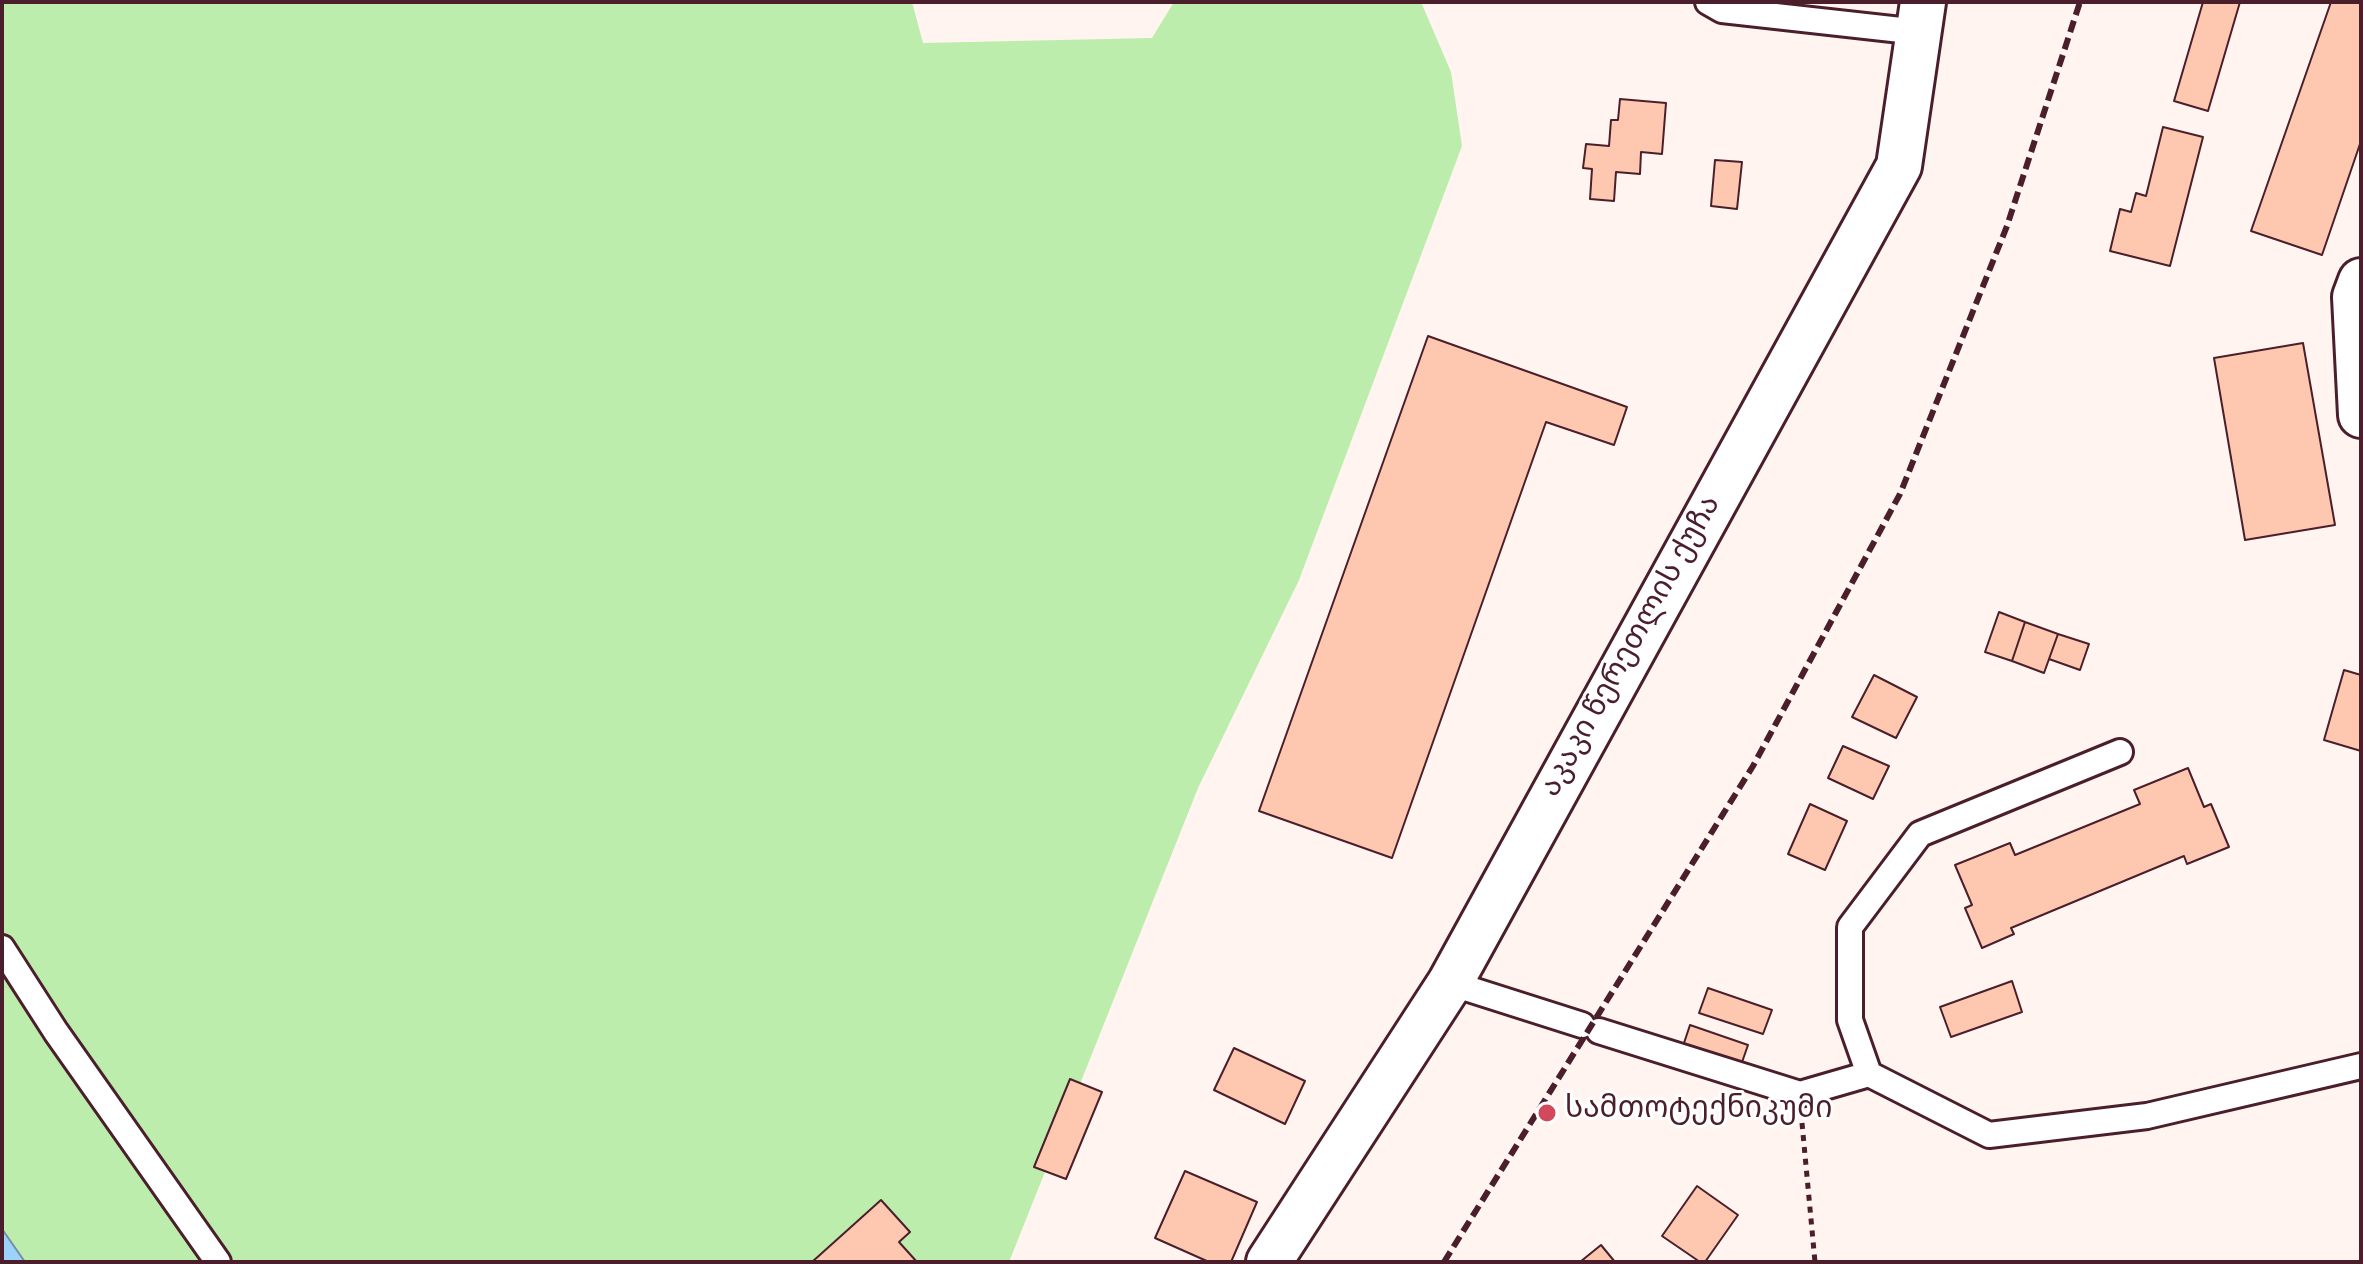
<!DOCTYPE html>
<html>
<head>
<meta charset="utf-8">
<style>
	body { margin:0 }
	#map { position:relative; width:2363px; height:1264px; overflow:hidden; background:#fff4ef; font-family:Dekko,sans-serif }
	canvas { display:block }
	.frame { position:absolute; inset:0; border:4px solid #4a1f2b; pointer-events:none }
</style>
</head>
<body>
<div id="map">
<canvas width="2363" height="1264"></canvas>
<div class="frame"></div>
</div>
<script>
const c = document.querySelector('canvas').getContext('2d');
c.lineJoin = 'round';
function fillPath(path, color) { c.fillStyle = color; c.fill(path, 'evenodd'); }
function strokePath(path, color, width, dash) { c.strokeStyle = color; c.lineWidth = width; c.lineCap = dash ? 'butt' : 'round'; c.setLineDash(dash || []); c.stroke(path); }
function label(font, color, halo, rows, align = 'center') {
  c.font = font + ' Dekko,"Noto Sans Georgian",sans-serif'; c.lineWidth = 6; c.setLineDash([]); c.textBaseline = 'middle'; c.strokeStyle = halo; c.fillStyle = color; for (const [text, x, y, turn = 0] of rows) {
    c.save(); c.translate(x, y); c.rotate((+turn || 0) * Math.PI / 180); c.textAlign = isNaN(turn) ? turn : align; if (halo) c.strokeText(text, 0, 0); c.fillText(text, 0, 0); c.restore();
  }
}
fillPath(new Path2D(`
	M2,2h910l11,41 229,-5 22,-36h247l30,70 11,74 -163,434 -101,208 -189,474h-984l-23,-33z`), '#bcedac');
const water = new Path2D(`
	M2,1229l23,33h-23z`);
fillPath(water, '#9bd4fb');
strokePath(water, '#7b8ca8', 2);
const building = new Path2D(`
	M2203,2h37l-32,109 -34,-10z
	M2331,2h30v139l-39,114 -71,-24z
	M1620,99l46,4 -4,51 -21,-2 -1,22 -24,-2 -2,29 -24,-2 2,-30 -9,-1 3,-24 23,2 2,-26h7z
	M2163,127l40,10 -33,129 -60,-15 10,-42 11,3 5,-19 10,3z
	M1715,160l27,2 -5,47 -26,-3z
	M1428,336l199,71 -13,38 -68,-23 -154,436 -133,-47z
	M2303,343l32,182 -90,15 -31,-182z
	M1999,612l26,10 -13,39 -27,-9z
	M2025,622l33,12 -14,39 -32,-12z
	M2058,634l31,10 -9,26 -31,-11z
	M2344,670l17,5v76l-37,-11z
	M1874,675l43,22 -21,41 -44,-21z
	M1843,746l46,20 -16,33 -45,-21z
	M2188,768l16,39 7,-3 18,43 -42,17 -3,-8 -173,72 3,6 -32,14 -17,-40 7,-3 -17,-40 55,-22 5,12 125,-51 -6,-14z
	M1810,804l37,17 -22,49 -37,-16z
	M2012,981l10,31 -71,25 -11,-30z
	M1708,988l64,22 -9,24 -64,-21z
	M1690,1025l58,20 -8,23 -58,-19z
	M1234,1048l71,33 -20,43 -71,-34z
	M1070,1079l32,13 -36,87 -32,-12z
	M1185,1171l72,31 -26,60h-22l-54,-24z
	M1697,1186l41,29 -33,47h-5l-38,-26z
	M881,1200l29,32 -11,10 18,20h-105z
	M1601,1245l14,17h-35z`);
fillPath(building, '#fec7b0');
strokePath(building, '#4a1f2b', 2);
const service = new Path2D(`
	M1708,2l14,8 197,22
	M2120,752l-200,82 -70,93v93l19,54 120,61 158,-19 214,-50
	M2,948l54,84 162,230
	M1450,983l132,42
	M1599,1031l201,63 69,-20`);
const minor = new Path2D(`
	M2361,281l-6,16 6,118
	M1269,1262l181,-279 449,-817 24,-164`);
strokePath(service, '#4a1f2b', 30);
strokePath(minor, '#4a1f2b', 50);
strokePath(new Path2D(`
	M1802,1123l13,139`), '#4a1f2b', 5, [6, 6]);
strokePath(service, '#fff', 24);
strokePath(minor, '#fff', 44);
strokePath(new Path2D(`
	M1444,1262l309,-496 147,-272 107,-268 73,-224`), '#4a1f2b', 6, [12, 6]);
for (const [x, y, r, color] of [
	[1547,1113,10,"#d1495b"]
]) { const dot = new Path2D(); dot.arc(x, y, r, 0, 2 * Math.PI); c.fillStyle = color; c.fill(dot); strokePath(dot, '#fff', 3); }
label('30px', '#4a1f2b', '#fff', [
	["აკაკი წერეთლის ქუჩა",1634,648,-61]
]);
label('30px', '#4a1f2b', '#fff', [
	["სამთოტექნიკუმი",1565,1113]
], 'left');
</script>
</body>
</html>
